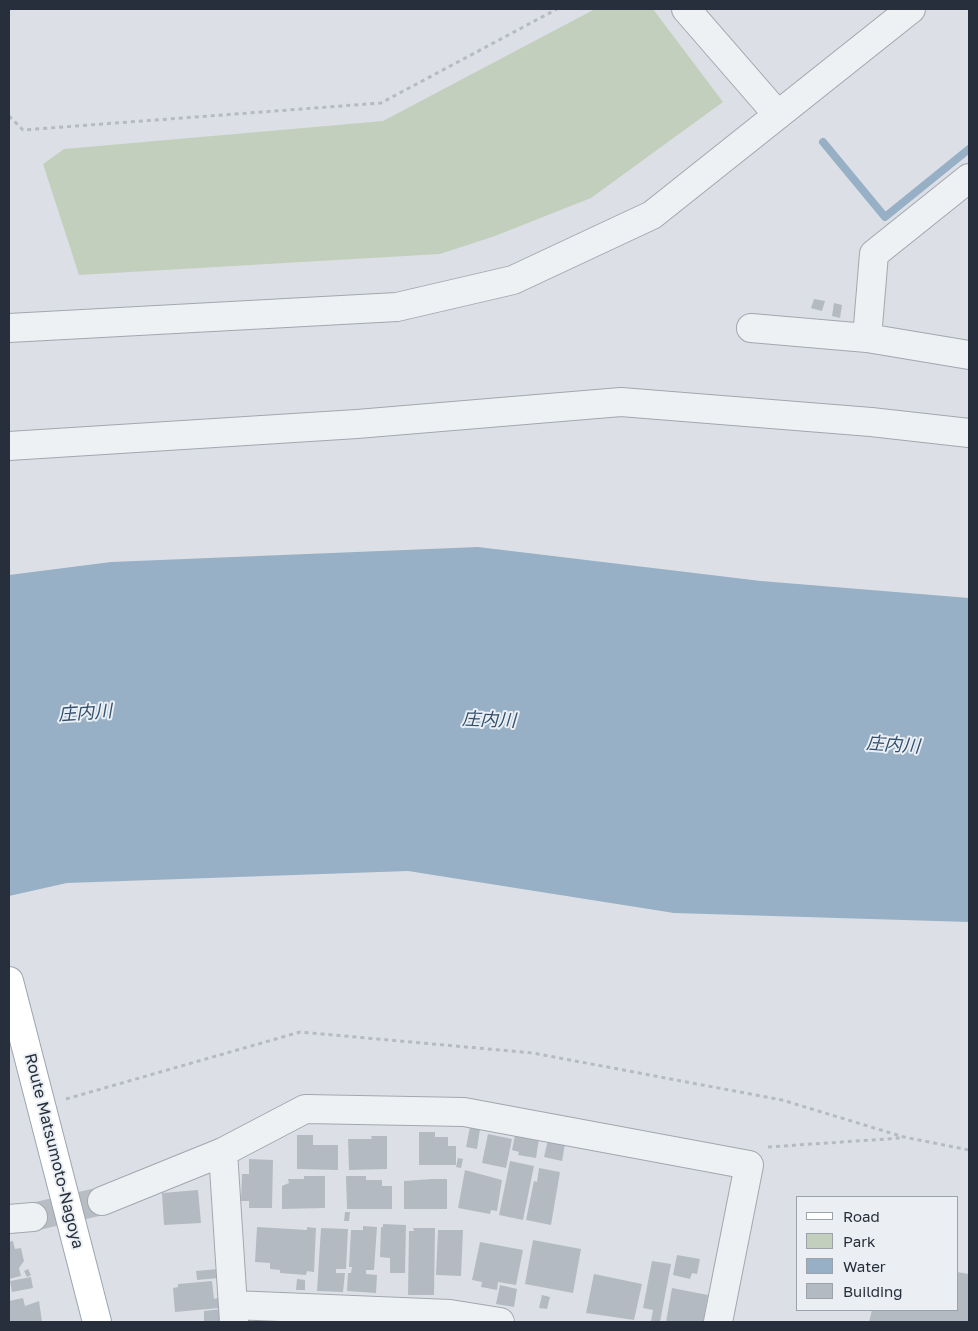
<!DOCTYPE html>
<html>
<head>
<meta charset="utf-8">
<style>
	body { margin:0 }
	#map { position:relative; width:978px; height:1331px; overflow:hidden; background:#dce0e6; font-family:"Golos Text",sans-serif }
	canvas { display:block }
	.frame { position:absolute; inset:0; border:10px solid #262f3b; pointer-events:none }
	.legend { position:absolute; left:796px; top:1196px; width:162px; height:115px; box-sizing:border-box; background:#ebeff4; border:1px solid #9ca2aa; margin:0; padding:6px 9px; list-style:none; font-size:15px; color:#262f3b }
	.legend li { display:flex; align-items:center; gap:10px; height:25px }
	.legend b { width:25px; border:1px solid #9ca2aa }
</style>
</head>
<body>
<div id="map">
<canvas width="978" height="1331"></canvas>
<div class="frame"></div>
<ul class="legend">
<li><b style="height:6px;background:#fff"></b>Road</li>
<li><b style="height:14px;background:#c3cfbd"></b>Park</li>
<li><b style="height:14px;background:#97b0c6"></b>Water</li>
<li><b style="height:14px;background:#b3bac2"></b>Building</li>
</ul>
</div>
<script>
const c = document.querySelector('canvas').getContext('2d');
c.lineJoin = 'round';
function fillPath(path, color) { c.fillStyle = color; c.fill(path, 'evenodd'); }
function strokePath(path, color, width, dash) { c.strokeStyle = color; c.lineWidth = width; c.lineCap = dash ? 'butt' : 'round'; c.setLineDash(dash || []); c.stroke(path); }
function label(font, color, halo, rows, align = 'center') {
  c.font = font + ' "Golos Text","Noto Sans JP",sans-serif'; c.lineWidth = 4; c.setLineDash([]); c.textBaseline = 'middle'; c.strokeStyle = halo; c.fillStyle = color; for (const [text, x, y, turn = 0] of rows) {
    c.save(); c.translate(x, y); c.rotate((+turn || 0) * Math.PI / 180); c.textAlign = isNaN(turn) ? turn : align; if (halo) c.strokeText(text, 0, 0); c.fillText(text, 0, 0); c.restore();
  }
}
fillPath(new Path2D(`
	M595,9h58l70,93 -132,96 -96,38 -55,18 -361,21 -36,-111 21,-15 319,-28z`), '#c3cfbd');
fillPath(new Path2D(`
	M478,547l283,34 208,17v324l-295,-9 -266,-42 -341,12 -58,13v-321l102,-13z`), '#97b0c6');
strokePath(new Path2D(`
	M823,142l62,75 84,-68`), '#97b0c6', 8);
fillPath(new Path2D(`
	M814,299l11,2 -3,10 -11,-3z
	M834,303l8,2 -2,13 -8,-2z
	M470,1127l10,2 -3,20 -11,-2z
	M419,1132h16v5h13v9h8v19h-37z
	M488,1134l24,5 -6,29 -24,-5z
	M297,1135h16v10h25v25l-41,-1z
	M515,1135l24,4 -3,19 -18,-3 1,-3 -7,-2z
	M371,1136h16v33l-38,1 -1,-31h24z
	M548,1140l17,4 -3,17 -18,-4z
	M458,1158l5,1 -2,9 -5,-1z
	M249,1159l24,1 -1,48h-23v-7h-8l1,-27h7z
	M510,1161l24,5 -11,54 -24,-5z
	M539,1168l21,4 -9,53 -25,-5 8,-39 3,1z
	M465,1170l37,10 -5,31 -6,-1 -1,4 -32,-6z
	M304,1176h21v32l-43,1v-23l7,-3 -1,-4h16z
	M346,1176h20v4h16v6h10v23h-45z
	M432,1179h15v30h-43v-28z
	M198,1190l3,33 -37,2 -2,-32z
	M345,1212h5l-1,9h-5z
	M383,1224l23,1 -1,48h-15v-15l-10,-1 1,-30h2z
	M363,1226l14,1 -3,43h-8v4l11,1 -1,18 -29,-2 1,-18h3l1,-6h-3l2,-37h12z
	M257,1227l50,3v-3l9,1 -2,44 -7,-1 -1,4 -26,-2v-3l-10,-1v-6l-15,-1z
	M321,1228l27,1 -2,40h-10v4h9l-2,19 -26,-1z
	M413,1228h22l-1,67h-26l1,-64h5z
	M438,1230h25l-2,46 -25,-1z
	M533,1240l48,9 -8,44 -48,-9z
	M13,1241l2,8 6,-1 3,13 -5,7 2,8 -12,3v-37z
	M480,1242l43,8 -7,35 -18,-3 -1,8 -16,-3 1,-5 -10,-2z
	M677,1255l23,4 -3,15 -5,-1 -2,6 -17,-4z
	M652,1261l19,3 -11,58 -9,-1 2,-11 -10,-2z
	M28,1269l3,6 -4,2 -3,-6z
	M218,1269l1,9 -22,2 -1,-9z
	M957,1272l12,2v48h-100l3,-12h85z
	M594,1274l48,10 -8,36 -48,-7z
	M31,1277l2,11 -21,4 -2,-11z
	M297,1279l8,1v10h-9z
	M212,1281l2,18 4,-1 1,10 -44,4 -2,-24 5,-1v-3z
	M500,1285l17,4 -3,18 -18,-3z
	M672,1288l36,7 -5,27h-37z
	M542,1295l8,2 -3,12 -8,-1z
	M23,1298l2,8 14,-5 3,21h-33v-21z
	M222,1309l1,13h-19v-11z`), '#b3bac2');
strokePath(new Path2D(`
	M33,1217l69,-16`), '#b8bdc4', 28, [28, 14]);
const minor = new Path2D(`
	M686,9l92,106
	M9,328l388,-21 116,-27 139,-65 259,-206
	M751,328l116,10 102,17
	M867,338l7,-84 95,-76
	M9,446l348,-22 264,-22 250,20 98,11
	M223,1152l11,170
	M102,1201l121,-49 82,-43 159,3 285,53 -31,157
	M9,1219l24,-2
	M233,1305l217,9 50,8`);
const major = new Path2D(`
	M9,981l88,341`);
strokePath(minor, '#a2a7af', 30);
strokePath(major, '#9ba5b1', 30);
strokePath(new Path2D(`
	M9,116l14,14 358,-27 176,-94
	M66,1099l234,-67 233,21 249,47 122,37 65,13
	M768,1147l133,-9`), '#b6bbc0', 3, [4, 4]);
strokePath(minor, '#eef1f4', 28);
strokePath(major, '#fff', 28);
label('16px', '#262f3b', '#ebeff4', [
	["Route Matsumoto-Nagoya",54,1151,76]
]);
label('italic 18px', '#31506e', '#ebeff4', [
	["庄内川",85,713,-4],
	["庄内川",489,720,2],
	["庄内川",893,745,4]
]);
</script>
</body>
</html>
